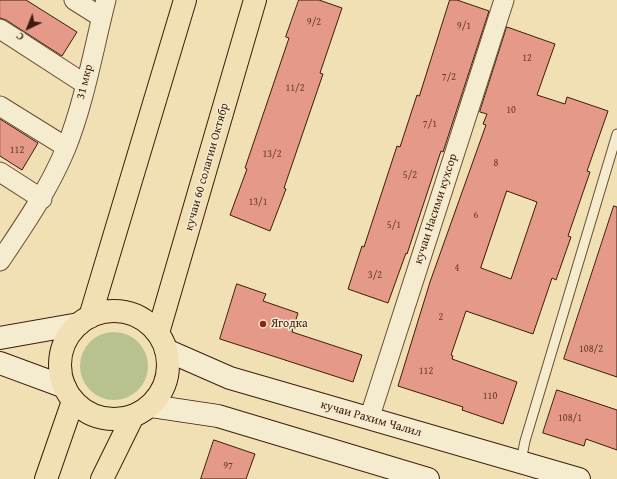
<!DOCTYPE html>
<html>
<head>
<meta charset="utf-8">
<style>
	body { margin:0 }
	#map { position:relative; width:617px; height:479px; overflow:hidden; background:#f0e0b4; font-family:"Gentium Book Plus",serif }
	canvas { display:block }
	.north { position:absolute; left:8px; top:8px; width:40px; height:40px; -webkit-text-stroke:3px #f5ebce; paint-order:stroke; rotate:223deg; font-size:11px; font-weight:700; line-height:16px; text-align:center; color:#3e1c0c }
	.north::after { content:''; display:block; margin:auto; width:14px; height:18px; background:#3e1c0c; clip-path:polygon(50% 0,100% 100%,50% 72%,0 100%) }
</style>
</head>
<body>
<div id="map">
<canvas width="617" height="479"></canvas>
<div class="north">С</div>
</div>
<script>
const c = document.querySelector('canvas').getContext('2d');
c.lineJoin = 'round';
function fillPath(path, color) { c.fillStyle = color; c.fill(path, 'evenodd'); }
function strokePath(path, color, width, dash) { c.strokeStyle = color; c.lineWidth = width; c.lineCap = dash ? 'butt' : 'round'; c.setLineDash(dash || []); c.stroke(path); }
function label(font, color, halo, rows, align = 'center') {
  c.font = font + ' "Gentium Book Plus",serif'; c.lineWidth = 3; c.setLineDash([]); c.textBaseline = 'middle'; c.strokeStyle = halo; c.fillStyle = color; for (const [text, x, y, turn = 0] of rows) {
    c.save(); c.translate(x, y); c.rotate((+turn || 0) * Math.PI / 180); c.textAlign = isNaN(turn) ? turn : align; if (halo) c.strokeText(text, 0, 0); c.fillText(text, 0, 0); c.restore();
  }
}
fillPath(new Path2D(`
	M80 366a34 34 0 1 1 68 0a34 34 0 1 1-68 0Z`), '#b8c28e');
const building = new Path2D(`
	M0,0h26l51,32 -15,24 -56,-36 -6,-2z
	M299,0h20l23,8 -22,65 3,1 -39,114 2,1 -16,42 -40,-16 17,-46 -2,-1 44,-130 -3,-1z
	M450,0h7l32,11 -46,141 -2,-1 -34,103 -1,-1 -18,50 -40,-14 14,-43 2,1 33,-101 3,1 17,-52 2,1z
	M507,27l48,17 -18,51 28,9 2,-7 41,14 -21,60 3,1 -22,64 3,1 -15,43 -4,-2 -19,56 -67,-23 -15,44 2,1 -1,3 65,23 -14,42 -41,-14 1,-3 -65,-21 32,-104 56,-157 -3,-1 4,-10 -7,-2zM507,191l30,11 -26,77 -30,-11z
	M0,119l38,24 -16,27 -22,-14z
	M614,206l3,1v170l-53,-18z
	M237,284l29,10 -3,7 35,12 -6,19 70,23 -9,27 -133,-43z
	M557,390l60,20v40l-31,-11 -2,7 -41,-13z
	M214,440l41,14 -9,25h-45z`);
fillPath(building, '#e59988');
strokePath(building, '#3e1c0c', 1);
const lane = new Path2D(`
	M521,461l4,-20 92,-307`);
const street = new Path2D(`
	M74,0l27,17
	M0,29l85,55
	M0,106l66,41
	M0,172l42,27
	M0,261c25,-37 49,-72 66,-113 18,-44 28,-101 40,-148
	M369,419l135,-419`);
const secondary = new Path2D(`
	M0,338l79,-14
	M166,350l64,28 349,101
	M0,363l65,24
	M151,406l67,10 210,63`);
const highway = new Path2D(`
	M60 365a54 54 0 1 1 108 0a54 54 0 1 1-108 0Z
	M90,317l95,-317
	M158,333l97,-333
	M46,479l27,-78
	M102,479l31,-63`);
strokePath(lane, '#6a4d36', 11);
strokePath(street, '#6a4d36', 21);
strokePath(secondary, '#3e1c0c', 24);
strokePath(highway, '#3e1c0c', 24);
strokePath(lane, '#f5ebce', 9);
strokePath(street, '#f5ebce', 19);
strokePath(secondary, '#f5ebce', 22);
strokePath(highway, '#f0e0b4', 22);
for (const [x, y, r, color] of [
	[263,324,4,"#8f2418"]
]) { const dot = new Path2D(); dot.arc(x, y, r, 0, 2 * Math.PI); c.fillStyle = color; c.fill(dot); strokePath(dot, '#f5ebce', 1.5); }
label('10px', '#683b2b', null, [
	["9/2",314,22],
	["9/1",464,26],
	["12",527,58],
	["7/2",449,77],
	["11/2",295,88],
	["10",511,110],
	["7/1",430,124],
	["112",17,150],
	["13/2",272,154],
	["8",496,163],
	["5/2",410,175],
	["13/1",258,202],
	["6",476,215],
	["5/1",394,225],
	["4",457,268],
	["3/2",375,275],
	["2",441,317],
	["108/2",591,349],
	["112",426,371],
	["110",490,396],
	["108/1",570,418],
	["97",228,466]
]);
label('12px', '#3e1c0c', '#f5ebce', [
	["31 мкр",85,82,-76],
	["кучаи 60 солагии Октябр",207,167,-74],
	["кучаи Насими кухсор",436,209,-72],
	["кучаи Рахим Чалил",371,419,16]
]);
label('12px', '#3e1c0c', '#f5ebce', [
	["Ягодка",271,324]
], 'left');
</script>
</body>
</html>
